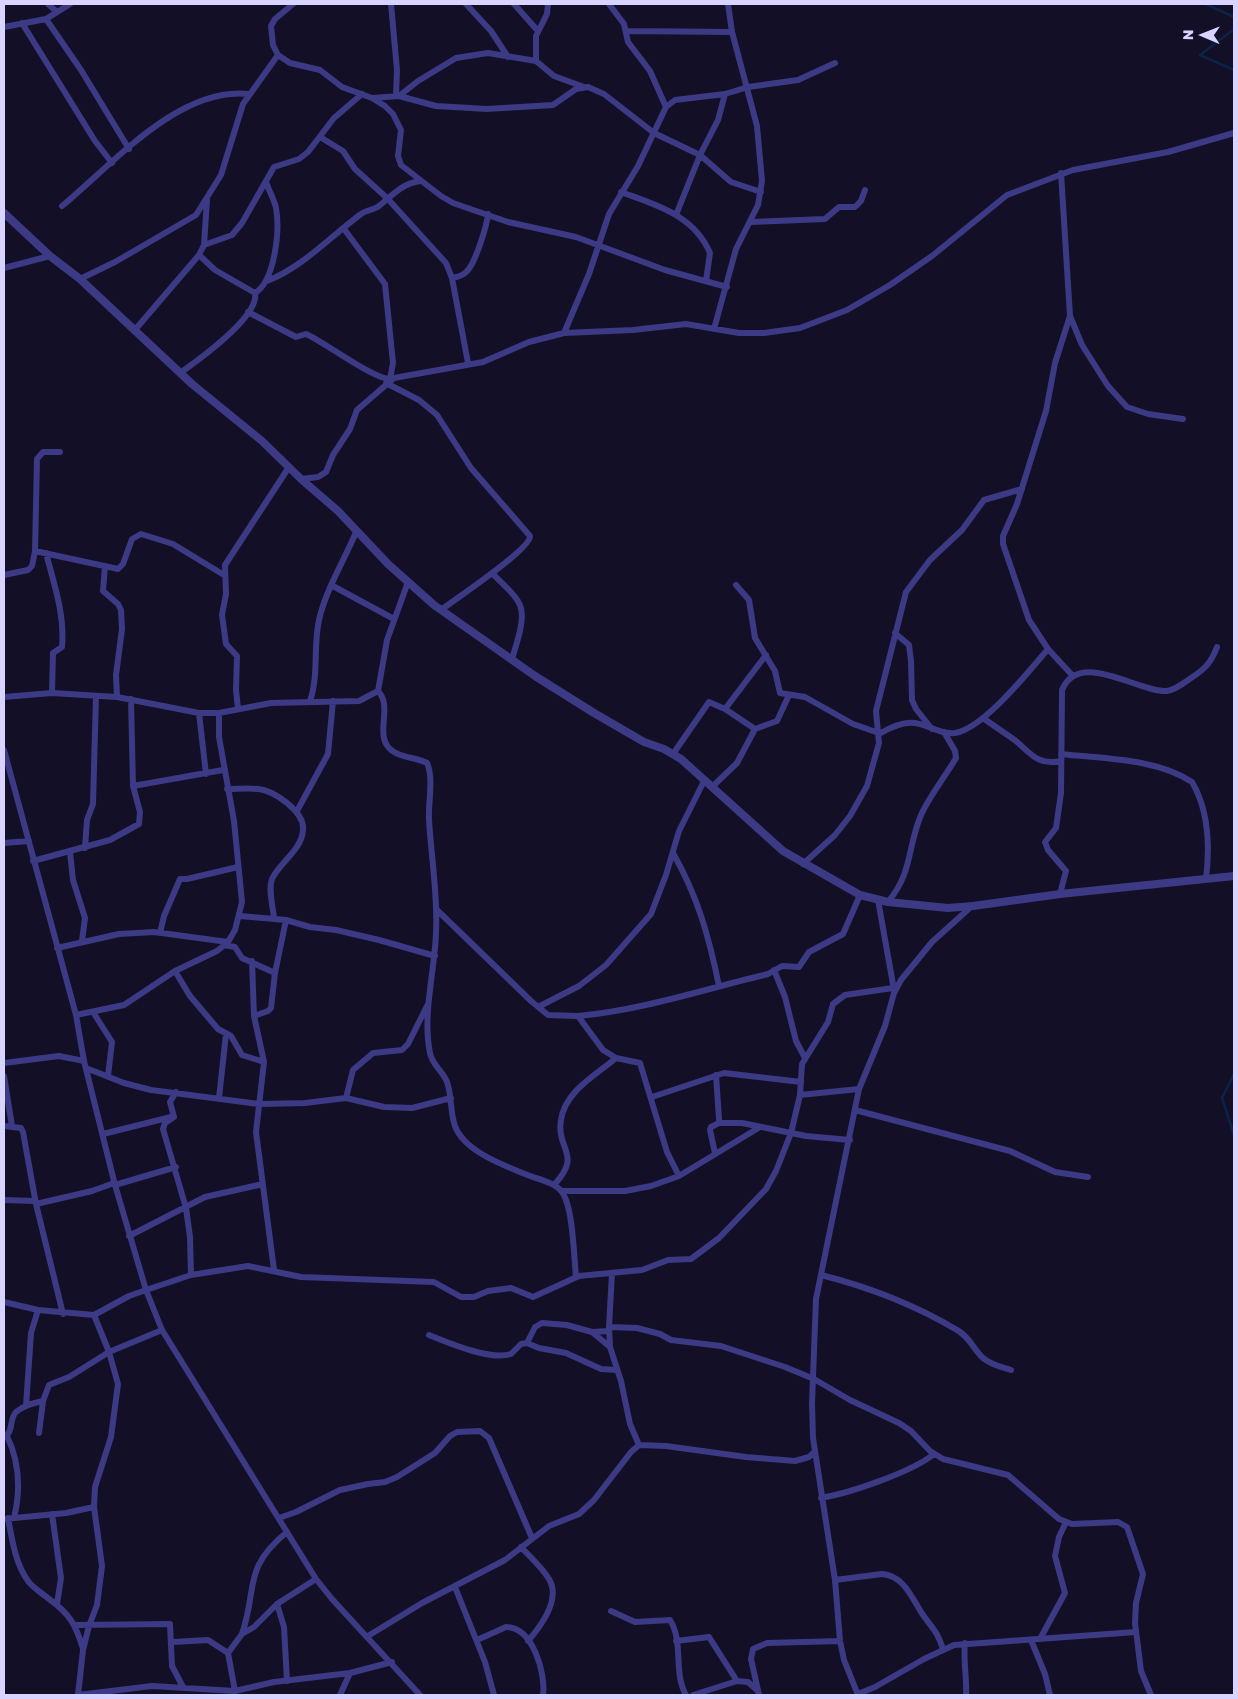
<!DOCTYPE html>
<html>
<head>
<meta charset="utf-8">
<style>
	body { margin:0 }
	#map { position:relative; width:1238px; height:1699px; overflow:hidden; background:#130f26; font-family:"Golos Text",sans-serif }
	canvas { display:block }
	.frame { position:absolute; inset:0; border:5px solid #d9d4ff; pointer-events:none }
	.north { position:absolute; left:1178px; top:10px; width:50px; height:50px; -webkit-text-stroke:4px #130f26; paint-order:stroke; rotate:271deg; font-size:14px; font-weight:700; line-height:20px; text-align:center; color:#d9d4ff }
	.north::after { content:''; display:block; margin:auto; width:18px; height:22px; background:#d9d4ff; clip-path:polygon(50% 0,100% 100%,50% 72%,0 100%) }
</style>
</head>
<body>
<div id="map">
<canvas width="1238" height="1699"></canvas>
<div class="frame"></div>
<div class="north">N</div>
</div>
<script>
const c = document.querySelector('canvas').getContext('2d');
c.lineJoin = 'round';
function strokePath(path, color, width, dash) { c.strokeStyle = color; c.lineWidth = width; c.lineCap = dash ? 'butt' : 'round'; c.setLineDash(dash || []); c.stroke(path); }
strokePath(new Path2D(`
	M1206,4l28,13
	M1234,29l-34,26 34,15
	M1234,1074l-12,24 12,37`), '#0c2248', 2.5);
strokePath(new Path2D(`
	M48,4l9,8
	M293,4l-18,15 -4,7 2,19 5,10 12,8 30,7 22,17 30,11 13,8 8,8 8,16 -3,26 3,9 40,31 12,7 55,19 68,15 89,33 62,17
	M391,4l6,66 -1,26
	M466,4l25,27 17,26
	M514,4l24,27
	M609,4l15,20 4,18 22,29 16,36
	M46,19l35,51 48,79
	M22,23l73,118 17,22
	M4,27l42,-8 24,-15
	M626,31l106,1
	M536,61v-25l11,-22 1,-10
	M399,96l19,-15 38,-23 32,-5 48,8 18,15 30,11
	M372,98l27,-2 37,10 51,3 66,-4 23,-16 12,-2 16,7 50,39 46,22 31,27 30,10
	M320,137l23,14 12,18 32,29 59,65 6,15 16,85
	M1061,173l9,143 12,29 26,41 19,21 21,7 35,5
	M621,192c35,13 73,23 89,61l-4,28
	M62,206c50,-41 117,-120 187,-112
	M676,215l24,-60 18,-35 7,-26
	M751,222l74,-3 14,-12h16l6,-6 4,-11
	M204,245l28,-10 10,-12 32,-56 25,-8 9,-7 26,-34 28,-24
	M4,268l46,-12
	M452,278c5,-1 11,-2 14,-6 9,-7 21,-47 22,-58
	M80,279l35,-17 81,-47 25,-40 22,-71 35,-49
	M267,281c36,-14 64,-45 94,-67 5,-4 13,-4 18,-8 14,-11 22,-22 41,-25
	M255,293c20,-12 25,-63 21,-85 -2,-9 -7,-17 -10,-26
	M248,312l48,25 10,-3c20,9 67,45 84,45l3,-16 -8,-79 -41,-55
	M1070,316l-15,47 -9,48 -29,93 -14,32v8l26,76 19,29 24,26
	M714,329l22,-80 22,-44 4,-24 -5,-55 -25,-94 -4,-28
	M134,331l65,-76 5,-10 3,-45
	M564,333l25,-59 20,-60 29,-48 28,-59 9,-7 50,-6 23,-7 50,-7 37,-17
	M180,373c17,-12 80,-57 75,-80l-40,-23 -16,-15
	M386,383l33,17 18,15 34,53 59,68c1,13 -75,63 -89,74
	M301,479l17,-2 8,-5 7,-17 17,-26 7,-19 37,-32 89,-16 46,-20 35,-9 69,-3 53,-6 53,9h25l36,-5 47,-18 43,-25 42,-29 75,-61 66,-25 95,-18 66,-19
	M35,551l83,18 5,-5 9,-25 9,-5 32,10 51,31
	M46,553c8,31 19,62 16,94l-9,6 -1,40
	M105,566l-2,25 15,13 3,6 1,19 -6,46 1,22
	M492,573c9,10 23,20 28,32 6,14 -4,40 -8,54
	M4,575l24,-5 4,-4 3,-15 2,-92 6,-7h17
	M331,585l63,34
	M736,585l13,15 6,38 20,33 5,22 25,4 48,27 26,9
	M895,633l14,12 2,16 1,39 4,9 16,20
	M378,691c15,15 -3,42 11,57 9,10 27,9 38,15 7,15 1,40 2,56 2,38 9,75 7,113 -1,39 -14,82 -6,121 2,12 13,18 17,29 5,14 3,30 8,44 9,25 48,39 70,48 11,5 30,8 37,18 11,15 12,65 14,85
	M4,697l48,-4 65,4 82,16h20l52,-10 88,-2 19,-10 9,-51 21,-58
	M310,701c9,-26 3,-54 9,-81 7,-31 25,-59 37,-88
	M238,709l-2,-19 1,-34 -11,-12 -4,-29 4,-21 -1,-29 64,-98
	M725,709l41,-54
	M199,713l7,61
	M983,718c11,8 22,15 33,23 15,13 22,25 45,20
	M879,734c10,-6 23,-13 36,-11 14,2 26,12 40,10 29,-5 74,-62 93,-84
	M4,750l72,265 8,46 31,124 31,105 16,40 154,249 16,20 88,96
	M673,754l36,-52 16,7 30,20
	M1061,754c42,5 94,4 131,28 17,29 18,64 14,97
	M133,786l90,-16
	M712,787l25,-24 18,-34 22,-8 12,-26
	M227,789c10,0 21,-1 31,0 16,1 47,23 45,41 -1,20 -24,33 -31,49 -4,10 1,28 2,39
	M297,811l31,-57 5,-53
	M4,843l25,-2
	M85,848l2,-28 6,-16 3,-108
	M70,852l3,28 12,38 -3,23
	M673,853c25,44 36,84 46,133
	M33,861l77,-21 29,-16 1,-12 -7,-26 -2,-87
	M803,864l32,-29 15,-19 17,-30 12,-43 -3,-32 30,-119 24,-32 32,-30 22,-30 38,-11
	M1060,894l6,-23 -18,-21 -3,-8 11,-14 5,-35 1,-103c17,-41 75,2 105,1 8,-1 17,-8 24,-13 14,-9 20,-15 26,-31
	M878,900l16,90
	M888,902c25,-30 19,-54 33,-87 9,-20 24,-38 35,-57l-1,-7 -11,-19
	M437,910l94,91 17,14 30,1 25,34 13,8 24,5 27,89 12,24
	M240,916l46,4 24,7 26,3 43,10 56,16
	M160,933l4,-17 16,-37h7l51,-12
	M224,945l11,2 7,11 33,15
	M57,948l62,-14 35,-2 74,10
	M252,961l2,55 10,46 -8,70 18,138
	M774,970l11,27 11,44 9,17
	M175,971l15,25 28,33 13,7 11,19 22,7
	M538,1007l41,-21 27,-21 45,-51 15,-39 13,-44 25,-50
	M93,1012l19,30 -4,34
	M76,1015l48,-10 51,-34 42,-20 11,-9 7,-12 7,-28 -8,-81 -15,-84v-24
	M254,1016l14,-5 3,-3 4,-35 11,-53
	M578,1016c65,-6 127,-27 190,-42l14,-8 17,1 10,-15 34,-18 17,-39
	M4,1063l55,-7 25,5
	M86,1068l38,15 27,7 108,14 46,-1 41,-5 38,9 28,1 39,-10
	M4,1076l8,50
	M176,1092l-6,10 4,15 -9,6 -2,6 23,79 4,29 1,38
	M800,1095l59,-6
	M652,1097l72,-24 77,9
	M219,1098l7,-64
	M346,1098l7,-28 20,-17 29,-3 6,-6 20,-40
	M855,1110l155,41 45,21 33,5
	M719,1123h23l64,13 44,4
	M4,1126l17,2 2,4 13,72 27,110
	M103,1134l68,-17
	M715,1153l-5,-23 1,-3 8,-4v-4l-3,-44
	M115,1185l61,-18
	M554,1185c29,-31 2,-35 7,-65 4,-29 35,-45 55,-62
	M562,1191h63l26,-5 28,-10 81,-49
	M4,1200l31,1
	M36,1204l56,-13 22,-8
	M129,1236l76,-39 58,-13
	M612,1273l-3,54 1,20 11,34 9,43 9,21
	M821,1275c48,12 94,30 136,55 13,7 16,19 26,28 8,7 19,9 28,12
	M4,1302l34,8 56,5 35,-19 17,-6 45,-15 57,-9 53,11 133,5 27,15h13l14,-6 23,-3 22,9 46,-21 63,-6 26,-10 23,-1 28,-21 47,-49 10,-18 15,-38 9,-38 2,-31 26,-42 5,-18 12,-9 48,-7
	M609,1327l28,1 23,6 11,6 50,6 64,21 29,12 36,21 49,23 12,8 19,20 13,8 65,16 51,44 13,5 46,-2 9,5 16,47 -7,29 -1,20 6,48 10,24
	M592,1332l17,-1
	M429,1335c20,8 62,26 82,19l10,-10 6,-1 12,5 27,5 35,16 16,1
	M527,1343l8,-16 7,-4 25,2 25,7 18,15
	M26,1406l5,-73 7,-23
	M39,1433l4,-32 6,-16 20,-8 40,-25 53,-22
	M7,1436c13,27 14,53 7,82
	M4,1437c10,-5 5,-18 12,-25 8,-7 18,-9 27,-11
	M821,1498c29,-5 91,-26 113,-44
	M52,1514l9,64 -4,26
	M8,1518c4,21 7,45 20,63 5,7 14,12 21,18 21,15 27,26 34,50
	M279,1518l17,-6 44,-22 28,-6 17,-2 12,-5 38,-24 15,-17 7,-4 23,-1 9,7 43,100
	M4,1519l62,-6 28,-6
	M521,1547c9,10 21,20 28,32 12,20 -8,47 -21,62
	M835,1580l47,-6c23,2 30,25 41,41 10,14 14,16 20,34
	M455,1587l30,75 9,33
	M277,1604l7,23 3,54
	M611,1611l24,11 35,-2c14,22 3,53 16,75
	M76,1625l94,-1 2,42 11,21
	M242,1634c16,-47 0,-65 45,-102
	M368,1636l54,-33 83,-43 44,-34 30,-12 15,-14 37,-48 8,-7 27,1 80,11 49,4 14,-4 6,-6
	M1040,1639l25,-46 -10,-37 4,-19 7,-15
	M477,1640l29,-13c27,0 40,47 37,68
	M1031,1640l14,34 5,21
	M676,1641l33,-4 28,44
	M173,1642l35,-2 20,13 7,38
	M965,1643c-2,18 2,34 1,52
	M228,1653l14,-19 12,-7 23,-23 39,-25
	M858,1694l17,-7 49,-28 30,-14 182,-13
	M78,1695l5,-45 6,-24 8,-21 5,-39 -8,-59 1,-20 16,-50 7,-53 -9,-32 -15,-37
	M78,1695l74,-9 83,5 39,-9 76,-9 42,-11
	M340,1695l10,-22
	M693,1695l44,-14 11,1 10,9
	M759,1695l-8,-36 2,-10 14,-6 73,-2
	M858,1695l-14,-35 -4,-19 -5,-61 -22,-142 -1,-35 4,-104 43,-210 26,-63 9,-33 7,-13 31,-38 40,-36`), '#3d3a85', 6);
strokePath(new Path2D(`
	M4,213l46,43 30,23 112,105 70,57 39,38 37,32 50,53 46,41 101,71 59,37 50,29 20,7 17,10 102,92 77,44 28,7 60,6 25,-2 87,-12 174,-18`), '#3d3a85', 8);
</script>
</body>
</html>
